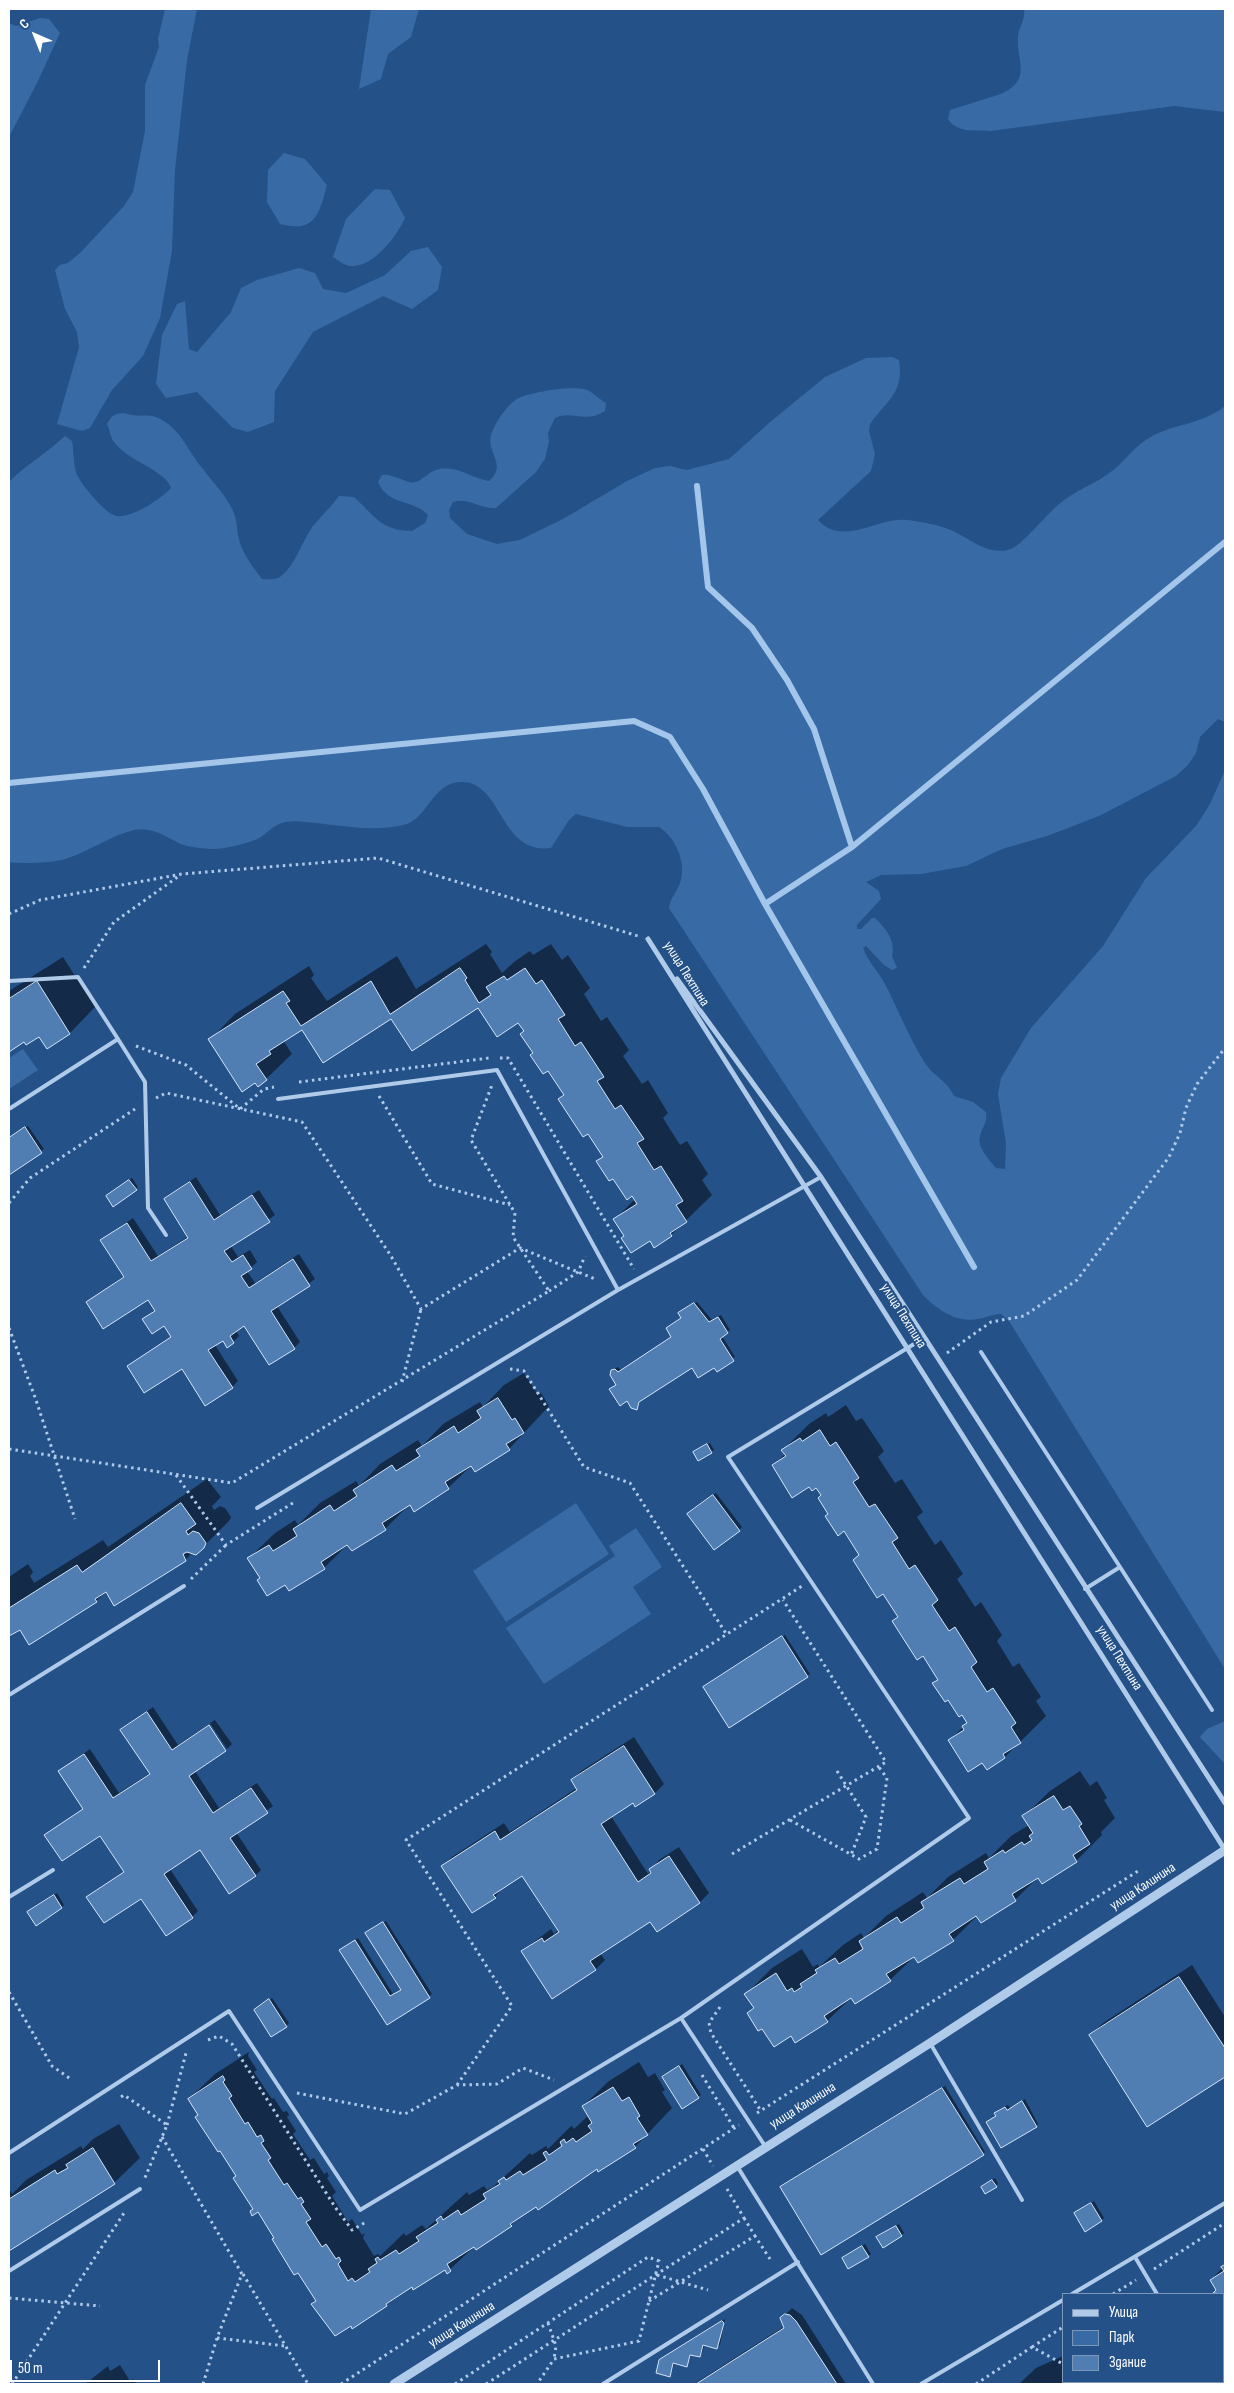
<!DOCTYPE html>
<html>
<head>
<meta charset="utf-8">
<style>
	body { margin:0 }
	#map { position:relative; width:1234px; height:2393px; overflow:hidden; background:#245188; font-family:"Sofia Sans Condensed",sans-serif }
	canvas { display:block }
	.frame { position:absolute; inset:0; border:10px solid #fff; pointer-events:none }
	.legend { position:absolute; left:1062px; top:2293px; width:162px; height:90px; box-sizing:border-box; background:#245188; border:1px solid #7c97b8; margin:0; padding:6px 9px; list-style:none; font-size:15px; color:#fff }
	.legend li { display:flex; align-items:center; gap:10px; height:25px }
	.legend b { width:25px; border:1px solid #7c97b8 }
	.north { position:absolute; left:10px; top:10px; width:50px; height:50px; -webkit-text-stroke:4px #245188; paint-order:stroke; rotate:316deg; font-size:14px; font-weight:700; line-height:20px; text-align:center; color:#fff }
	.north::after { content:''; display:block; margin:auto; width:18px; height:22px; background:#fff; clip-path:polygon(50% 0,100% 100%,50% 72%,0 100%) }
	.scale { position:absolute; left:10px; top:2360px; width:150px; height:22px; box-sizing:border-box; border:2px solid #fff; border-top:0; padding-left:6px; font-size:15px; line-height:18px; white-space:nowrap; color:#fff; -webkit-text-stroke:4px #245188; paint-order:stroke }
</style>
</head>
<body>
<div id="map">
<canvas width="1234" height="2393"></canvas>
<div class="frame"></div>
<ul class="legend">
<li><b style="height:6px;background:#b0cbe9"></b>Улица</li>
<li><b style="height:14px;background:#386ba5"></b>Парк</li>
<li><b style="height:14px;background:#507db2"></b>Здание</li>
</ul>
<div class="north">С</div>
<div class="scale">50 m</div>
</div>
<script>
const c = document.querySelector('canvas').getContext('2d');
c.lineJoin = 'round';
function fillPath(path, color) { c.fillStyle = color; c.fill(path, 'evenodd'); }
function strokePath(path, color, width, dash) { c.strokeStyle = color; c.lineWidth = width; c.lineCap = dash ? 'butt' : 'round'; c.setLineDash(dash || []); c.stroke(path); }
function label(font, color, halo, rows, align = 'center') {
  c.font = font + ' "Sofia Sans Condensed",sans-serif'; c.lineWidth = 4.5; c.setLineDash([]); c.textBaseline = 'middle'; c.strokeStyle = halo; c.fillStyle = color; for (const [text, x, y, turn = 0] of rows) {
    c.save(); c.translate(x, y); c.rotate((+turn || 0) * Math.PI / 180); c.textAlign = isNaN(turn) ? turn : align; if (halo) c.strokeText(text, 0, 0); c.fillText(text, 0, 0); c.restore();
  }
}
fillPath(new Path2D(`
	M165,9h32l-10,51 -12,110 -3,81 -12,67 -17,38 -31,34 -22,38 -8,3 -25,-7 22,-77 -2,-15 -12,-23 -10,-39 5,-5 8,-2 12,-10 44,-47 9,-14 12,-61v-46l14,-38 -1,-8z
	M371,9h48l-8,28 -23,17 -7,25 -22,10z
	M1024,9h201v103l-51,-6 -183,25c-16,-1 -34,2 -43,-12l2,-9 51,-16c32,-15 15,-32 17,-58 1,-9 8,-18 6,-27z
	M40,18l9,1 11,14 -23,50 -28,54v-114l7,3z
	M284,153l21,6 22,26c-8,30 -12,48 -47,39l-13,-22 1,-32z
	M375,189l15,1 15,28c-9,19 -31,49 -54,48 -6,0 -13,-6 -18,-9l13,-38z
	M428,247l14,20 -4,23 -26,19 -29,-13 -70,36 -38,59 -1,31 -26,10 -15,-4 -36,-36 -31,6 -10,-14 6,-49 15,-31 8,-3 4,48 8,3 34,-40 10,-24 16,-8 42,-12 16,5 8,16 23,4 39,-18 26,-24z
	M892,357l7,3c5,33 -11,39 -29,64l-1,7 6,23 -4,17 -53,49c25,28 60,-4 90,0 13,2 27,4 40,9 21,8 40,28 63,20 11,-4 36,-35 47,-44 17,-15 38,-21 54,-34 12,-9 21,-23 34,-31 25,-17 55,-14 79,-34v316l-7,-3 -18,18 -4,16 -8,12 -12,11 -77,40 -52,20 -45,13 -36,17 -45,8 -40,1 -15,7 13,9 2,8 -24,26v4h4l11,-11h3c11,10 21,24 17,38l5,12 -5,2 -8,-5 -18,-19 -3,2c5,14 15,23 22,36 13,25 24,54 40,79 10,15 20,15 29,33l19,6 13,10c2,10 -4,15 -6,24 -3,12 9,23 16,32l9,1 1,-26 -8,-49 3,-16 30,-50 72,-82 43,-68 50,-52 14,-22 15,-34v899l-216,-348 -8,-7c-9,0 -15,4 -23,5 -22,4 -40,-9 -55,-24l-254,-387c1,-10 8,-16 11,-25 7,-20 -4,-45 -21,-56h-32l-51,-13 -7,6 -18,28c-52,7 -48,-67 -90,-66 -29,0 -33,38 -58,43 -28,7 -59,1 -87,-2 -10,-1 -20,-3 -30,-1 -11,2 -17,9 -25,15 -10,6 -40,13 -51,12 -10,-1 -25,-2 -33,-7 -14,-7 -26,-15 -43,-12 -25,6 -45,22 -69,29 -12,4 -44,5 -56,3v-380c18,-18 38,-29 56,-46l7,5c2,10 1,25 5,34 5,10 29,40 40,41 15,2 44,-17 54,-28 -6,-19 -46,-27 -59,-49 -2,-5 -3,-11 -5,-15 6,-12 14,-12 25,-9 12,2 18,-2 30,5 20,11 26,32 41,49 11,15 26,29 32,47 2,7 2,13 3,19 3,17 14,31 24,44 5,0 11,1 16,-1 15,-7 25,-39 35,-52 8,-10 18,-19 26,-30l15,1c20,18 27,34 58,34l13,-8 3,-8c-15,-16 -40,-9 -50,-33l4,-7c11,-2 26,10 34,7 6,-2 12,-9 20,-12 20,-6 34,8 53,11 19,-16 -3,-28 2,-46 4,-12 16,-31 28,-37 14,-6 53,-13 68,-8 7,3 12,9 19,13l-1,8c-20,13 -33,-1 -50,7l-7,15 1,8 -4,18 -9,13 -40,36c-16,1 -28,-11 -43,-6l-4,8 1,8 17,16 30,10 23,-4 43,-21 64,-38 28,-13 15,-2 17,4 42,-11 40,-36 56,-46 41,-19z
	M23,1049l15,21 -29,19v-31z
	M576,1503l33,51 -103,68 -33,-51z
	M636,1528l26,39 -29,20 18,27 -107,70 -38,-56 109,-72 -6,-10z
	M1225,1721v40l-2,1 -23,-25 7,-8z`), '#386ba5');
fillPath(new Path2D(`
	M486,944l6,8 -2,2 12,19 12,-11 16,-11 3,4 18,-11 11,16 6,-5 22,33 -6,6 17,27 6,-4 22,33 -6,6 19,28 6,-4 20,33 -5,5 17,27 7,-4 21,33 -6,6 10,15 -41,40 -21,5 -24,-5 -11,-16 20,-20 -37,-37 6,-6 -15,-24 -30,-33 6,-5 -46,-73 -40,-15 -177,22 -19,12 9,14 -26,25 -56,-39 25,-26 74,-48 5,9 -3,3 16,23 70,-45 19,33z
	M63,957l32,50 -25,26 -22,14 -8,-12 -16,5 -15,10v-59z
	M28,1126l16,23 -35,24v-34z
	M196,1177l24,38 39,-25 16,25 -44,31 7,11 12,-7 7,12 -10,9 8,12 44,-29 16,25 -38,27 23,36 -6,6 -49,-23 -9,5 3,6 -6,6 -6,4 -4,-6 -8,5 23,36 -6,6 -50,-20 -54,-1 44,-30 -7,-12 -21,-5 12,-10 -8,-11 -61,4 37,-26 -23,-36 32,-22 25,38 31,-20 -24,-37z
	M132,1178l6,9 -2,2 -26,5z
	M697,1302l15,18 9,-5 9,15 -8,6 13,21 -21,9h-22l-51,34 -4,8 -27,-19 7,-5 -5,-14 6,-3 3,3 52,-34 -6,-8 15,-11v-6z
	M524,1373l14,22 3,-2 8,13 -40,43 -37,16 -24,23 -38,16 -25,25 -33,20 -4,-5 -24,24 -38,15 -25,-6 -12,-19 26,-25 20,-13 3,5 22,-22 36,-22 3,5 21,-22 38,-24 4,6 21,-22 37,-22 3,5 21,-22z
	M846,1405l10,16 6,-3 22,33 -6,6 17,26 7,-4 21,33 -6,5 18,28 6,-5 22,34 -6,5 18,28 6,-5 21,33 -5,6 16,26 6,-4 22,34 -5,4 10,15 -41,41 -18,11 -4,-7 -34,-20 19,-19 -34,-39 4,-4 -15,-24 -29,-34 5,-5 -55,-86 -15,-17 -12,-27 -44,-20 13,-13 -3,-3 26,-26 17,-11 2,4z
	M710,1443l4,7 -3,2 -14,-2z
	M207,1479l14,18 -9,9 2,4 6,-4 5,2 6,9 -2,4 -26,26 -10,5 -8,8 -78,31 -11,10 -76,27 -11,7v-58l19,-13 5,8 -3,4 4,7 69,-43 5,7z
	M716,1493l26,34 -3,3 -48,-19z
	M785,1635l25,39 -3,2 -103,11z
	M153,1707l25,38 30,-20 17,26 -30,20 24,37 38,-25 16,23 -37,26 25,38 -6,6 -54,-28 -31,21 28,42 -6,6 -50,-20h-54l37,-26 -24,-37 -55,1 38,-27 -25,-37 31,-22 29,44 31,-20 -28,-43z
	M215,1720l17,24 -5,5 -17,-26z
	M634,1737l30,47 -9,9 -19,12 -3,-4 -22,15 37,58 11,-14 20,-13 30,46 -9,9 -43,28 -7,-10 -50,33 5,7 -9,9 -44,28 -30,-46 29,-22 3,5 5,-4 -37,-56 -19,13 -8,10 -52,-31 9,-9 52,-34 6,9 67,-44 -5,-8 9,-9z
	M1080,1771l10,15 7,-5 10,17 -3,2 11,18 -14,14 1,3 -26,26 -34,21 -4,-5 -23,23 -38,16 -24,24 -38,16 -25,24 -38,17 -25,24 -36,13 -28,-7 -15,-14 6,-6 -8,-13 26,-26 30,-19 11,18 5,-3 1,3 24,-22 18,-12 3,5 22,-22 37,-24 4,6 21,-21 38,-24 3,5 22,-22 18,-11 -5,-9 26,-25z
	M57,1893l7,12 -2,2 -30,3z
	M386,1921l46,73 -45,30 -43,-76 14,-10 35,56 9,-5 -32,-58z
	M1192,1965l33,52v58l-77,50 -58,-90 13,-12z
	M272,1998l17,25 -3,3 -31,-16z
	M249,2052l-1,4 9,14 -3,2 18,27 2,-1 9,14 4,-1 2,4 -2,2 9,14 -3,3 17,26 4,-2 10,16 3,-2 2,4 -2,2 9,14 -4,4 16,26 4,-3 10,16 3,-2 -2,5 11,18 4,-2 2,2 24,-23 2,3 16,-11 4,4 41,-37 2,3 15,-9 3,4 6,-3 37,-34 2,2 14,-9 2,3 22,-22 2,-1 2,3 15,-14 -6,-9 26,-25 30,-19 9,15 7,-4 10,17 -3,2 10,16 -37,39 -38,20 -76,48 -10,10 -36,21 -28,26 -2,-3 -33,17 -26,19 -73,-1 4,-4 -58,-89 -5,-2 -16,-33 -49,-77 26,-25z
	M682,2064l19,31 -3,2 -34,-20z
	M945,2086l40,66 -2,2 -202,33z
	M1025,2099l13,25 -2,2 -48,-4 9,-6 -2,-3 3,-3 10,-5 2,3z
	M119,2124l21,34 -26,25 -105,66v-60l3,5 14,-14 55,-34 2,3 10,-10z
	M995,2178l3,5 -2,3 -14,1z
	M1094,2201l10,17 -2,2 -24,-9z
	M899,2224l5,9 -2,2h-21z
	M865,2244l6,10 -3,2 -25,2z
	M1225,2265v39h-2v-10l-9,-1 3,-3 -6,-10z
	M792,2308l10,7 44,69h-152l91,-58 -4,-7z
	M725,2319l-5,26 -3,2 -12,-3 -3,9 -2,3 -8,-2 -5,11 -12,-3 -6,13 -5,-18z
	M1225,2320v34l-2,-4v-27z
	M1063,2356v26h18v2h-62l17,-16z
	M120,2365l10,16 3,-2 4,5h-52l23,-18 2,5z`), '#0007');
strokePath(new Path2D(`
	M697,486l11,101 44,41 35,52 27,49 38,118 -87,57
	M9,783l625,-62 36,16 33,52 62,115 209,363
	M852,847l373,-305`), '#a4c6ea', 6);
const building = new Path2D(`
	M460,968l7,10 -2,2 14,23 12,-8 -5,-8 18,-11 3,4 18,-12 11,16 6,-4 23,35 -7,4 17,27 6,-4 23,35 -7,4 18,28 6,-4 23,34 -7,4 17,27 7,-4 22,35 -7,4 11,17 -17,11 2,3 -18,12 -4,-7 -19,12 -10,-15 3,-2 -11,-17 24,-15 -5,-8 -5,4 -14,-21 -4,2 -13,-20 7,-4 -15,-23 -5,3 -25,-38 6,-4 -16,-24 -5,3 -13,-19 3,-2 -13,-19 4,-3 -6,-8 -21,14 -19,-29 -66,43 -21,-32 -68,44 -21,-33 -33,21 2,3 -15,10 11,16 -9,7 -3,-4 -13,9 -34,-53 75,-48 7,10 -4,2 15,23 70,-45 19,33z
	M37,981l33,53 -23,15 -8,-12 -13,8 -2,-3 -15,10v-53z
	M25,1127l17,26 -33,22v-37z
	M129,1180l8,10 -24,17 -7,-11z
	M190,1182l24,38 38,-25 18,27 -46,29 8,11 11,-7 9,14 -11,7 8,12 44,-29 17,27 -39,25 24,38 -26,16 -25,-39 -14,10 4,7 -7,5 -4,-7 -15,9 25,38 -28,18 -23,-37 -38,24 -17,-27 44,-29 -7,-11 -12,8 -10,-15 13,-8 -7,-11 -45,29 -17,-27 38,-25 -24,-37 27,-17 24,38 37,-23 -24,-39z
	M694,1303l15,19 9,-5 10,16 -8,6 14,22 -17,11 -3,-4 -16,10 -6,-10 -53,34 -2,8 -6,-2 -4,-7 -7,5 -11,-17 7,-4 -6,-10 1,-5 4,-1 3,3 53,-35 -5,-9 15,-10 -3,-5z
	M498,1398l14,22 3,-2 9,15 -18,11 4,6 -35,22 -4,-6 -26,16 4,7 -35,23 -4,-7 -28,18 4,7 -34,21 -5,-6 -26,17 4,7 -36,22 -4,-6 -18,11 -10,-16 3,-2 -13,-20 22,-13 4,6 24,-15 -4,-7 37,-24 4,6 23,-15 -4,-6 39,-25 4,6 24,-15 -4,-6 38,-24 4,7 23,-15 -4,-7z
	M820,1430l10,16 6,-4 23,36 -6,4 16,25 6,-3 23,34 -6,4 17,27 6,-4 23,35 -6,5 17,26 6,-4 22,35 -6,5 16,25 6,-4 23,35 -5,4 10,16 -18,11 2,4 -18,12 -5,-7 -14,9 -20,-32 16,-10 -2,-4 5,-3 -5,-8 -3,2 -11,-17 -3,2 -13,-19 6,-3 -15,-24 -6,4 -25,-39 6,-4 -15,-23 -6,4 -24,-38 6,-5 -15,-24 -6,5 -13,-20 3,-2 -10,-16 3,-3 -5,-7 -4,3 -3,-4 -17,11 -20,-33 14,-9 -5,-6 19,-12 2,3z
	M707,1444l5,9 -14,8 -5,-9z
	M713,1495l27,36 -26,19 -27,-36z
	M181,1503l15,21 -10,7 2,4 5,-4 6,2 7,10 -2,5 -8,7 -9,-3 -4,2 3,7 -72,45 -8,-14 -11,7 2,3 -68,43 -9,-15 -11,6v-28l68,-43 5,7z
	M782,1636l26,41 -79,51 -26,-41z
	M147,1712l25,38 37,-25 17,26 -37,25 24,37 38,-25 17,25 -38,25 26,38 -27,18 -29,-44 -36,24 29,44 -27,18 -25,-37 -37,24 -18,-26 38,-25 -24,-36 -38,25 -18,-26 39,-26 -25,-38 26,-17 29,44 37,-24 -30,-44z
	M624,1746l31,48 -20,13 -2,-4 -32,21 37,58 13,-9 -2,-4 20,-13 31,47 -43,29 -7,-10 -60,39 6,9 -44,29 -31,-48 21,-13 2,4 15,-10 -37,-56 -29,19 3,3 -24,15 -31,-47 54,-35 5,9 77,-50 -6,-10z
	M1054,1796l9,14 7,-4 12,18 -3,2 11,18 -17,11 4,7 -35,22 -4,-6 -26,16 4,7 -35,22 -5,-7 -27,18 5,7 -36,22 -4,-6 -28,17 5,7 -36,23 -4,-6 -27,18 4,6 -33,21 -4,-7 -17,11 -12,-18 -4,2 -11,-18 7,-5 -10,-14 32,-21 11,18 5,-3 2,4 8,-5 -2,-3 17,-11 -2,-3 20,-12 4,6 24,-15 -4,-8 38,-24 4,6 23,-15 -3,-6 39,-24 4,6 24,-15 -4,-7 19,-12 2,3 17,-11 2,3 8,-5 -3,-4 4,-3 -11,-17z
	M54,1895l8,13 -26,18 -9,-14z
	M383,1922l47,76 -43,27 -48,-75 16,-10 35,56 11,-6 -36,-57z
	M1179,1977l46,71v29l-78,50 -58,-92z
	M269,1999l18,28 -16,10 -17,-27z
	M679,2066l20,32 -17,11 -20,-32z
	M223,2076l2,4 -2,2 9,14 -3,2 16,26 3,-2 9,15 4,-2 3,6 -3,2 10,15 -3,2 16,25 3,-2 11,16 3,-2 3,5 -3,2 10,15 -5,3 16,25 4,-3 10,15 3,-2 2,4 -3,3 10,17 4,-3 3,4 15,-10 -2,-3 9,-6 -2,-4 3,-2 2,3 16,-10 3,4 20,-13 -3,-4 22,-14 -2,-3 5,-4 2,4 15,-10 3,5 25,-16 -3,-5 17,-10 -2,-3 6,-4 2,3 14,-9 3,4 24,-15 -4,-7 3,-2 3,4 13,-9 -2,-4 4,-3 2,4 7,-5 3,4 16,-11 -4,-5 4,-3 -10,-17 31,-19 9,14 7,-4 11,19 -3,2 11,17 -15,9 3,4 -38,24 -1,-3 -59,41 -2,-3 -26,17 2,2 -36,24 -2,-3 -27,17 4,7 -4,3 -2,-4 -32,20 -1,-3 -26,17 1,2 -35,23 -1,-3 -16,10 -24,-32 5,-3 -18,-28 -4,2 -22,-36 2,-1 -16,-26 -6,4 -2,-5 3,-2 -20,-31 3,-2 -16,-25 -2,1 -23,-35 3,-2 -10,-16z
	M942,2088l42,67 -163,100 -41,-68z
	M1022,2101l15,26 -36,21 -15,-26 10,-6 -2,-3 11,-6 2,3z
	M93,2148l22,36 -106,67v-52l46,-29 2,4 11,-6 -2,-3z
	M992,2180l5,7 -12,7 -4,-7z
	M1091,2203l11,18 -17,11 -11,-19z
	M896,2226l6,10 -19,12 -7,-11z
	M862,2246l7,11 -21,12 -6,-11z
	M1225,2265v41l-2,-1v-11l-10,-1 3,-3 -6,-10 14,-9 -3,-4z
	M785,2314l5,1 6,6 41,63h-141l88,-56 -4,-10z
	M722,2321l2,2 -7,26 -14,-4 -3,12 -10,-2 -3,12 -14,-4 -3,14 -14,-4 3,-13z
	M1225,2322v34l-2,-32z`);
fillPath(building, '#507db2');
strokePath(building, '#d4e5f7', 1);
strokePath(new Path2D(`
	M9,914l31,-14 142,-26 196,-16 260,78
	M84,968l30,-46 65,-46
	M136,1046l50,19 54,44 24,-20 10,-2
	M500,1058h8l126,211
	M299,1082l190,-24
	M379,1096l53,88 78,21
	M156,1098l10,-5 136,29 89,134 30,53 99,-61 75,31
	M9,1203l21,-25 105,-69
	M549,1291l29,-19 7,-16
	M9,1328l27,72 39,119
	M947,1353l44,-31 33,-6 53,-36 92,-123 11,-24 6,-25 11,-24 28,-36
	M510,1369l14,2 60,96 46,16 97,152
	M402,1382l19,-73
	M9,1449l223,34 317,-192 -36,-54 2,-24 -44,-73 21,-55
	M176,1475l50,70 70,-44
	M191,1579l35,-34
	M837,1771l29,46 -15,38
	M790,1820l69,39 18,-10 10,-71 -9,-12
	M732,1854l154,-92 -103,-162
	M9,1992l43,74 20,14
	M720,2007l-11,16 2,10 50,78
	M208,2040l11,-4 13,8 103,163 17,23 14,-8
	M702,2075l32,53
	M457,2085l55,-79 -106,-166 396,-254
	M297,2093l108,21 52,-29 40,-1 26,-16 31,12
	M121,2097l3,-2 43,30 -23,55
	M757,2113l381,-242
	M167,2125l19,-72
	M162,2137l80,137 -25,64 -14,46
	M703,2149l10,17
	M744,2218l11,18
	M1154,2269l71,-46
	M243,2274l65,110
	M657,2275l51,15
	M1113,2294l23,-14
	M9,2298l91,8
	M649,2301l106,-65 15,23
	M548,2323l8,23 -2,13
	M217,2338l68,8
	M1032,2347l31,-20
	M1094,2382l4,2
	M1164,2382l1,2
	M12,2384l112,-171
	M341,2384l398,-259
	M455,2384l193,-127 11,4 -20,80 -85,18 -17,25
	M486,2384l258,-166 -17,-29
	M976,2384l56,-37 31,17
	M1124,2384l2,-2`), '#b0cbe9', 3, [2.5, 4]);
strokePath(new Path2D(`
	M9,981l69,-4 40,62
	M278,1099l219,-29 121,220
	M9,1109l109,-70 27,43 3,126 18,27
	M981,1352l139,215 -35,22
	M257,1508l361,-218 203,-113
	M1120,1567l92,143
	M9,1695l175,-109
	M9,1897l44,-27
	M681,2018l84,128
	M930,2043l92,157
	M9,2153l220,-142 131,199 321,-192 288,-200 -241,-361 196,-119
	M737,2166l136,218
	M1135,2257l22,37
	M9,2271l131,-82
	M1072,2294l153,-91
	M603,2384l195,-122
	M921,2384l142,-84`), '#b0cbe9', 4);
strokePath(new Path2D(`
	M648,939l577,911
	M677,979l144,198 404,626`), '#b0cbe9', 5);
strokePath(new Path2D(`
	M394,2384l536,-341 295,-193`), '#b0cbe9', 9);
label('14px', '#fff', '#245188', [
	["улица Пехтина",686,974,58],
	["улица Пехтина",903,1316,58],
	["улица Пехтина",1119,1658,58],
	["улица Калинина",1143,1887,-33],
	["улица Калинина",803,2106,-32],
	["улица Калинина",462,2325,-32]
]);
</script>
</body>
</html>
